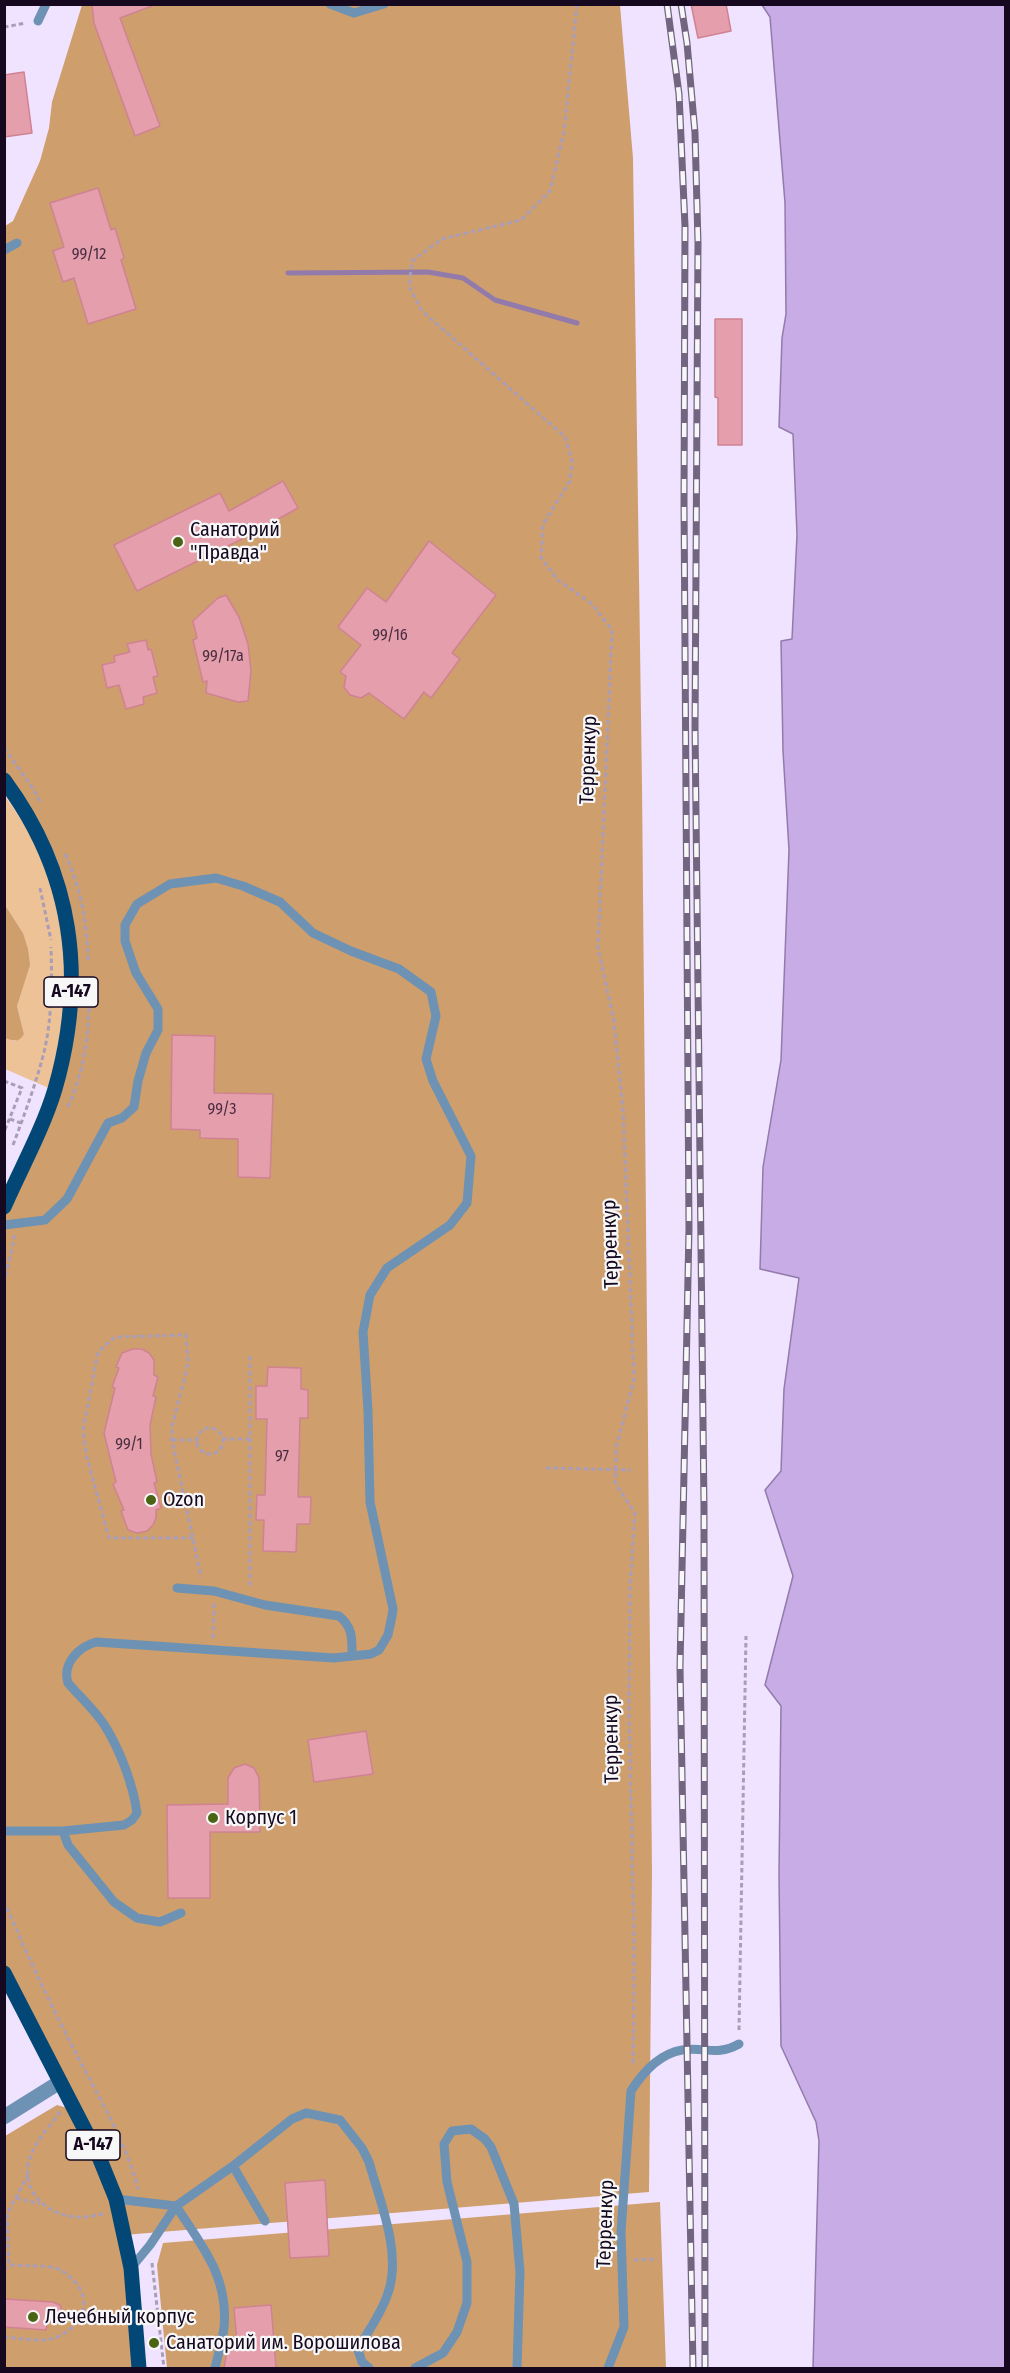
<!DOCTYPE html>
<html>
<head>
<meta charset="utf-8">
<style>
	body { margin:0 }
	#map { position:relative; width:1010px; height:2373px; overflow:hidden; background:#f0e3ff; font-family:"Fira Sans Condensed",sans-serif }
	canvas { display:block }
	.frame { position:absolute; inset:0; border:6px solid #15081f; pointer-events:none }
</style>
</head>
<body>
<div id="map">
<canvas width="1010" height="2373"></canvas>
<div class="frame"></div>
</div>
<script>
const c = document.querySelector('canvas').getContext('2d');
c.lineJoin = 'round';
function fillPath(path, color) { c.fillStyle = color; c.fill(path, 'evenodd'); }
function strokePath(path, color, width, dash) { c.strokeStyle = color; c.lineWidth = width; c.lineCap = dash ? 'butt' : 'round'; c.setLineDash(dash || []); c.stroke(path); }
function label(font, color, halo, rows, align = 'center') {
  c.font = font + ' "Fira Sans Condensed",sans-serif'; c.lineWidth = 4.5; c.setLineDash([]); c.textBaseline = 'middle'; c.strokeStyle = halo; c.fillStyle = color; for (const [text, x, y, turn = 0] of rows) {
    c.save(); c.translate(x, y); c.rotate((+turn || 0) * Math.PI / 180); c.textAlign = isNaN(turn) ? turn : align; if (halo) c.strokeText(text, 0, 0); c.fillText(text, 0, 0); c.restore();
  }
}
fillPath(new Path2D(`
	M4,795l23,33 26,55 17,117 -19,89 -46,-20v-31l10,3 9,-7 -7,-28 6,-73 -18,-28z`), '#edc297');
fillPath(new Path2D(`
	M82,5h538l13,153 9,627 10,1087 -3,320 -525,43 11,133h-130v-232l52,-31 17,5 -69,-140 -1,-756 43,-112 23,-102 -17,-117 -26,-55 -22,-33v-569l8,-5 27,-60 9,-33 3,-26z
	M5,905l18,28 5,16 2,16 -13,41 7,28c-5,9 -11,7 -19,4z
	M660,2202l6,166h-499l-10,-103 6,-22z`), '#ce9e6d');
const water = new Path2D(`
	M762,5h243v2363h-192l6,-227 -3,-19 -35,-76 -2,-172 2,-168 -16,-21 28,-109 -28,-86 16,-19 3,-82 15,-111 -39,-9 3,-102 18,-107 8,-210 -6,-99 -2,-110 11,-2 5,-104 -4,-101 -14,-7 3,-89 4,-24 -1,-111 -15,-186z`);
fillPath(water, '#c8ace6');
strokePath(water, '#927baa', 1.5);
strokePath(new Path2D(`
	M288,273l140,-1 35,6 32,22 82,23`), '#927baa', 5);
const building = new Path2D(`
	M92,4h60v2l-32,12 40,108 -25,10 -41,-113z
	M691,4h35l5,27 -33,7z
	M24,72l8,61 -28,4v-62z
	M98,188l13,42 4,-2 9,30 -3,2 15,49 -48,15 -14,-46 -11,4 -10,-31 11,-4 -14,-44z
	M715,319h27v126h-24v-47l-3,-1z
	M283,481l15,27 -56,31 -105,52 -23,-46 106,-52 9,18z
	M429,541l67,54 -44,58 8,6 -29,39 -7,-6 -20,27 -35,-26 -8,5 -11,-3 -6,-8 2,-11 -6,-4 21,-27 -23,-18 29,-39 19,14z
	M226,595l13,22 9,27 3,27 -3,30 -10,1 -32,-9 1,-12 -4,1 -10,-42 4,-2 -4,-17 25,-23z
	M146,640l2,10 3,-1 7,27 -5,1 4,16 -14,4 1,7 -18,5 -7,-24 -12,3 -5,-23 13,-3 -1,-6 16,-4 -3,-8z
	M172,1035l43,1 -1,57 59,1 -3,84 -32,-1v-38l-38,-1v-8l-29,-1z
	M133,1349h9l7,4 5,7v15l4,2 -5,19 3,1 -6,28 1,29 6,28 -3,1 7,25 -5,2v8l-3,7 -6,6 -10,2 -9,-3 -7,-19 3,-1 -11,-26 3,-2 -12,-49 11,-45 -3,-1 7,-19 -3,-1 6,-14z
	M268,1367l33,1v21l7,1v28h-8l-2,79h13l-1,27h-13l-1,28 -33,-1 1,-31h-8l1,-25h8l2,-76h-11v-33h11z
	M366,1731l7,43 -59,8 -6,-42z
	M245,1764l9,4 5,10 1,54h-50v66h-42l-1,-93 61,-1v-26l6,-10z
	M325,2180l4,76 -39,2 -5,-75z
	M4,2299l49,3 7,3 3,9 -2,5 -5,3h-8l-2,8 -42,-3z
	M271,2305l5,63h-52l4,-23 9,-1 -3,-36z`);
fillPath(building, '#e59eac');
strokePath(building, '#d08292', 1.5);
strokePath(new Path2D(`
	M577,4l-13,128 -14,59 -29,29 -79,19 -30,22 -3,25 13,25 143,126 7,24 -2,20 -27,43 -2,34 17,22 34,24 20,26 -14,318 16,73 9,89 11,269 -18,69 -1,35 20,30 -5,73 -1,128 5,226 -1,126
	M4,27l22,-4
	M4,748l30,42 7,14
	M65,854c16,34 22,68 23,106
	M40,888l11,52
	M4,1081l18,7 -18,44
	M68,1107c19,-44 22,-81 21,-128
	M10,1119l11,4
	M13,1145c12,-32 24,-64 32,-97 7,-33 7,-68 6,-101
	M4,1283l11,-48
	M250,1356v232
	M197 1441a13 13 0 1 1 26 0a13 13 0 1 1-26 0Z
	M223,1439h27
	M172,1440h25
	M546,1468l85,2
	M193,1538h-84l-23,-84 -3,-24 15,-78 17,-15 71,-2 2,28 -16,64v13l29,137
	M213,1638l1,-36
	M4,1901c23,54 48,107 75,158 22,42 47,84 59,130
	M739,2030l7,-394
	M60,2112c-11,15 -29,34 -32,53 -5,29 21,50 48,52 9,1 19,-2 28,-3
	M16,2198l24,6
	M634,2260l23,-1
	M152,2263l12,105
	M4,2270l5,-5
	M4,2337c15,1 33,5 46,2 28,-6 46,-36 24,-58 -5,-5 -11,-11 -19,-13 -14,-3 -31,-2 -46,-3l-2,-51 21,-39`), '#aa9db7', 3, [4.5, 3]);
strokePath(new Path2D(`
	M330,4l24,9 30,-9
	M38,21l8,-17
	M4,250l13,-7
	M4,1225l41,-5 22,-21 41,-76 14,-5 12,-11 4,-26 8,-28 12,-23v-21l-22,-36 -11,-32v-16l12,-21 33,-20 46,-6 27,8 37,16 33,31 38,18 48,18 32,23 5,24 -10,43 7,22 38,75 -4,47 -17,22 -63,43 -17,27 -7,37 5,79 2,91 23,107 -1,7 -4,19 -9,15 -8,4 -37,4 -238,-16c-18,5 -34,22 -28,41 12,14 27,27 37,43 15,24 28,58 32,87l-5,7 -8,5 -61,6
	M177,1588l37,3 51,14 74,11c14,11 13,23 13,40
	M4,1831h59l5,14 46,57 23,16 23,4 21,-9
	M233,2166l32,55
	M116,2199l60,7c26,40 53,71 48,122 -2,13 -6,27 -9,40
	M131,2268l19,-23 26,-39 57,-40 59,-47 14,-6 34,7 22,28 7,14c11,40 33,91 19,131 -6,20 -21,39 -30,57l4,12 7,6
	M415,2368l28,-15 14,-21 10,-29v-41l-20,-80 -3,-38 8,-13 19,-2 14,10 6,8 23,57 6,68 -3,96
	M608,2368l16,-41 -3,-95 10,-141c12,-19 28,-37 51,-41 23,-4 33,7 57,-6`), '#6d92b4', 9);
strokePath(new Path2D(`
	M4,2117l56,-35`), '#6d92b4', 15);
strokePath(new Path2D(`
	M4,780c69,93 83,198 51,309 -12,40 -34,79 -51,118
	M4,1973l95,184 17,42 15,69 8,100`), '#024776', 15);
const rail = new Path2D(`
	M667,4l12,90 6,132 -1,277 5,725 -9,439 13,701
	M681,4l6,39 8,90 3,110 -3,484 9,781 1,860`);
strokePath(rail, '#72657f', 7);
strokePath(rail, '#f7f7f7', 4.5, [14]);
for (const [x, y, r, color] of [
	[178,542,6,"#4a6414"],
	[151,1500,6,"#4a6414"],
	[213,1818,6,"#4a6414"],
	[33,2317,6,"#4a6414"],
	[154,2343,6,"#4a6414"]
]) { const dot = new Path2D(); dot.arc(x, y, r, 0, 2 * Math.PI); c.fillStyle = color; c.fill(dot); strokePath(dot, '#f7f7f7', 2); }
label('16px', '#492e42', null, [
	["99/12",89,255],
	["99/16",390,636],
	["99/17а",223,657],
	["99/3",222,1110],
	["99/1",129,1445],
	["97",282,1457]
]);
for (const [x, y, w] of [
	[71,992,54],
	[93,2145,54]
]) { const box = new Path2D(); box.roundRect(x - w / 2, y - 15, w, 30, 4.5); c.fillStyle = '#f7f7f7'; c.fill(box); strokePath(box, '#15081f', 1.5); }
label('bold 18px', '#15081f', null, [
	["А-147",71,992],
	["А-147",93,2145]
]);
label('20px', '#15081f', '#f7f7f7', [
	["Санаторий",190,530],
	["\"Правда\"",190,553],
	["Ozon",163,1500],
	["Корпус 1",225,1818],
	["Лечебный корпус",45,2317],
	["Санаторий им. Ворошилова",166,2343]
], 'left');
label('20px', '#15081f', '#f7f7f7', [
	["Терренкур",589,760,-88],
	["Терренкур",611,1244,-92],
	["Терренкур",612,1739,-91],
	["Терренкур",606,2224,-88]
]);
</script>
</body>
</html>
